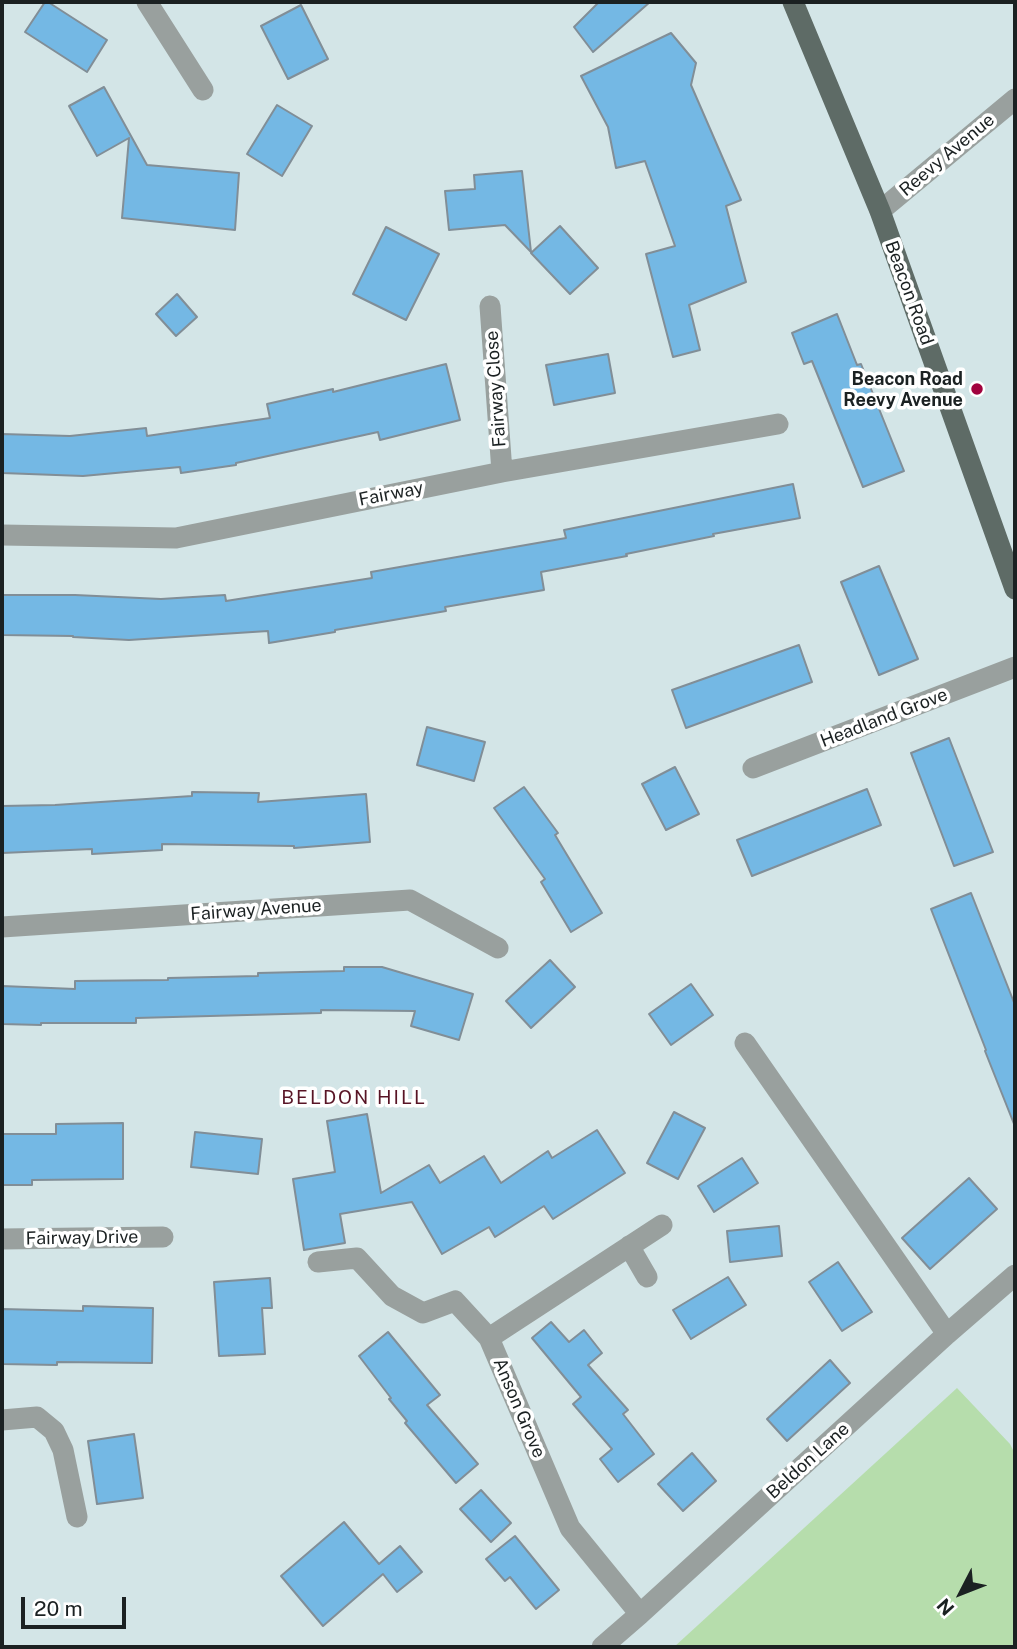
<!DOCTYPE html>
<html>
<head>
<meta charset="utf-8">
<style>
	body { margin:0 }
	#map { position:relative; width:1017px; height:1649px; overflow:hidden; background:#d3e5e7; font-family:"Public Sans",sans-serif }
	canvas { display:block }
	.frame { position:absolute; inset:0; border:4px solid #1b2122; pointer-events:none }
	.north { position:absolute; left:926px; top:1558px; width:70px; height:70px; -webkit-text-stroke:5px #fff; paint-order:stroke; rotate:228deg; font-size:19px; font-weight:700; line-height:28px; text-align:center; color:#1b2122 }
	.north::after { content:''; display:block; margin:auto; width:24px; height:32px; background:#1b2122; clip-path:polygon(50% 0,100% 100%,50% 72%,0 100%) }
	.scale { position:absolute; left:21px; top:1597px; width:105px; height:32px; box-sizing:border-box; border:4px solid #1b2122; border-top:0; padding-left:9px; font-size:21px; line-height:24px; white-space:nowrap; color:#1b2122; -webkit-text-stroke:5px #fff; paint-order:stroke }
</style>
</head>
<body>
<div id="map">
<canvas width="1017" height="1649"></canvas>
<div class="frame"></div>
<div class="north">N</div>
<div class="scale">20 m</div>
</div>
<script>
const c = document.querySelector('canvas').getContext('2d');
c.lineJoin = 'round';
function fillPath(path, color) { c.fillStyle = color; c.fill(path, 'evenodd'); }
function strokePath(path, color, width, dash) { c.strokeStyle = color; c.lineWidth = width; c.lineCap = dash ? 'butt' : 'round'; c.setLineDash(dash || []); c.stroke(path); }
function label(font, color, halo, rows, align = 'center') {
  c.font = font + ' "Public Sans",sans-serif'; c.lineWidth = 7; c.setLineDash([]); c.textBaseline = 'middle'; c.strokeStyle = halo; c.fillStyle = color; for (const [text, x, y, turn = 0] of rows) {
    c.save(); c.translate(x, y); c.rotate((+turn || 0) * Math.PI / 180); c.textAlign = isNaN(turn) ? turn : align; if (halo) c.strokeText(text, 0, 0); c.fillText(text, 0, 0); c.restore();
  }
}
fillPath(new Path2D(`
	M957,1388l53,56 5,10v193h-341z`), '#b6ddac');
const building = new Path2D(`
	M45,2h3l59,38 -20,32 -62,-40z
	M599,2h51l-57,50 -19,-25z
	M301,5l27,54 -40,20 -27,-53z
	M671,33l25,30 -5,22 50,115 -15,6 20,76 -57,23 11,45 -27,7 -27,-103 29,-8 -30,-85 -29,7 -8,-41 -27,-51z
	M104,87l43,78 92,8 -4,57 -113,-12 7,-80 -32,18 -28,-50z
	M277,105l35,21 -30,50 -35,-22z
	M522,171l9,81 -26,-27 -56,5 -4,-39 30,-2 -1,-14z
	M560,226l38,42 -28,26 -39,-41z
	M386,227l53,27 -33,66 -53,-26z
	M177,294l20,23 -21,19 -20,-22z
	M837,314l20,51 4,-1 43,107 -41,16 -51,-126 -8,3 -12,-31z
	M608,354l7,39 -61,12 -8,-40z
	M446,364l14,56 -80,20 -2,-8 -142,31v2l-55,8 -1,-6 -97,9 -81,-3v-39l68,2 76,-8 1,8 123,-18 -3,-14 66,-15v3z
	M793,484l7,34 -87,16 1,2 -88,18 1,2 -86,16 3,18 -99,17 1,4 -111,19v2l-66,11 -1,-12 -139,9 -56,-3v-1l-71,-1v-40h73l86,4 64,-4 1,6 146,-23 -1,-6 195,-34 -2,-8z
	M879,566l39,93 -39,16 -38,-93z
	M799,645l13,37 -126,46 -14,-38z
	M427,727l58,15 -11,39 -57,-16z
	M949,738l44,114 -39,14 -43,-113z
	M675,767l24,47 -33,16 -24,-46z
	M524,787l34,46 -3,2 47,78 -31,19 -30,-50 4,-3 -51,-71z
	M867,789l14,36 -129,51 -15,-36z
	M192,792l67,1 -1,9 108,-8 4,48 -76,6v-2l-132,-2v6l-70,4v-5l-90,4v-47l53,-1 137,-9z
	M971,893l44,112 -1,119 -29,-73 1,-1 -55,-141z
	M550,960l25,27 -44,41 -25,-27z
	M344,967h38l91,27 -14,46 -48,-14 4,-15 -94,-1v3l-185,5v5h-95v2l-39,-1v-38l73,3v-8l93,-1v-2l90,-2v-3l86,-2z
	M691,984l22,31 -42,30 -22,-31z
	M674,1112l31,16 -27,51 -31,-16z
	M367,1114l14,79 48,-28 11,18 44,-27 17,27 47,-32 4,7 45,-28 28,43 -72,46 -9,-13 -49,31 -6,-10 -47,27 -30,-52 -72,12 5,29 -41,7 -11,-71 42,-7 -8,-51z
	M123,1123v56l-91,1v5h-30v-51h54v-10z
	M195,1132l67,7 -4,35 -67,-7z
	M742,1158l16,25 -44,29 -16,-26z
	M969,1178l28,31 -67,60 -28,-31z
	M779,1226l3,30 -52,6 -3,-31z
	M838,1262l34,50 -30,19 -33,-49z
	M728,1277l18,28 -55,34 -18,-29z
	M270,1278l2,30h-10l3,46 -46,2 -5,-74z
	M83,1306l70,2 -1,55 -95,-1v3l-55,-1v-55l81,2z
	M551,1322l18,20 15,-12 18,23 -14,12 40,45 -5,4 31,40 -36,28 -18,-23 12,-10 -39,-45 8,-7 -49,-59z
	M388,1332l52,63 -13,10 51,59 -22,19 -51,-60 2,-2 -18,-22 2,-1 -32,-42z
	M830,1360l20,23 -63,58 -20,-22z
	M134,1434l9,64 -46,6 -9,-63z
	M692,1453l24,28 -33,30 -25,-27z
	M481,1490l30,33 -20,19 -31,-33z
	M344,1522l35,42 21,-18 22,26 -25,20 -14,-18 -60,52 -42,-50z
	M515,1536l44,54 -23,19 -26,-32 -5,4 -19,-22z`);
fillPath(building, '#74b8e4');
strokePath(building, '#818e97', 2);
strokePath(new Path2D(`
	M147,2l56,88
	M880,211l135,-112
	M490,306l12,166
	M2,535l174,3 326,-66 276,-48
	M753,768l262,-101
	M2,927l408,-27 88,48
	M745,1043l202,291
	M2,1239l161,-2
	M629,1246l18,31
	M318,1262l39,-4 35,38 31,17 32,-12 34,37
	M2,1420l35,-3 17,14 9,19 14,67
	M640,1614l-70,-86 -81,-190 173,-113
	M602,1647l38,-33 307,-280 68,-59`), '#99a09e', 21);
strokePath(new Path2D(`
	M793,2l87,209 135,378`), '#5e6b66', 21);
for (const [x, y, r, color] of [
	[977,389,7,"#a1023e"]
]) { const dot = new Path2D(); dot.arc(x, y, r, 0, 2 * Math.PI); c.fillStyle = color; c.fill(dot); strokePath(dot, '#fff', 2.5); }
label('18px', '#1b2122', '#fff', [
	["Reevy Avenue",947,155,-40],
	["Beacon Road",909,293,70],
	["Fairway Close",496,389,-94],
	["Fairway",391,494,-11],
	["Headland Grove",884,718,-21],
	["Fairway Avenue",256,910,-4],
	["Fairway Drive",82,1238,-1],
	["Anson Grove",519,1408,67],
	["Beldon Lane",808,1461,-42]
]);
label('bold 18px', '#1b2122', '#fff', [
	["Beacon Road",963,379],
	["Reevy Avenue",963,400]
], 'right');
c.letterSpacing = '2px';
label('19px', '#581425', '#fff', [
	["BELDON HILL",354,1098]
]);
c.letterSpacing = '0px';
</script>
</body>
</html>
